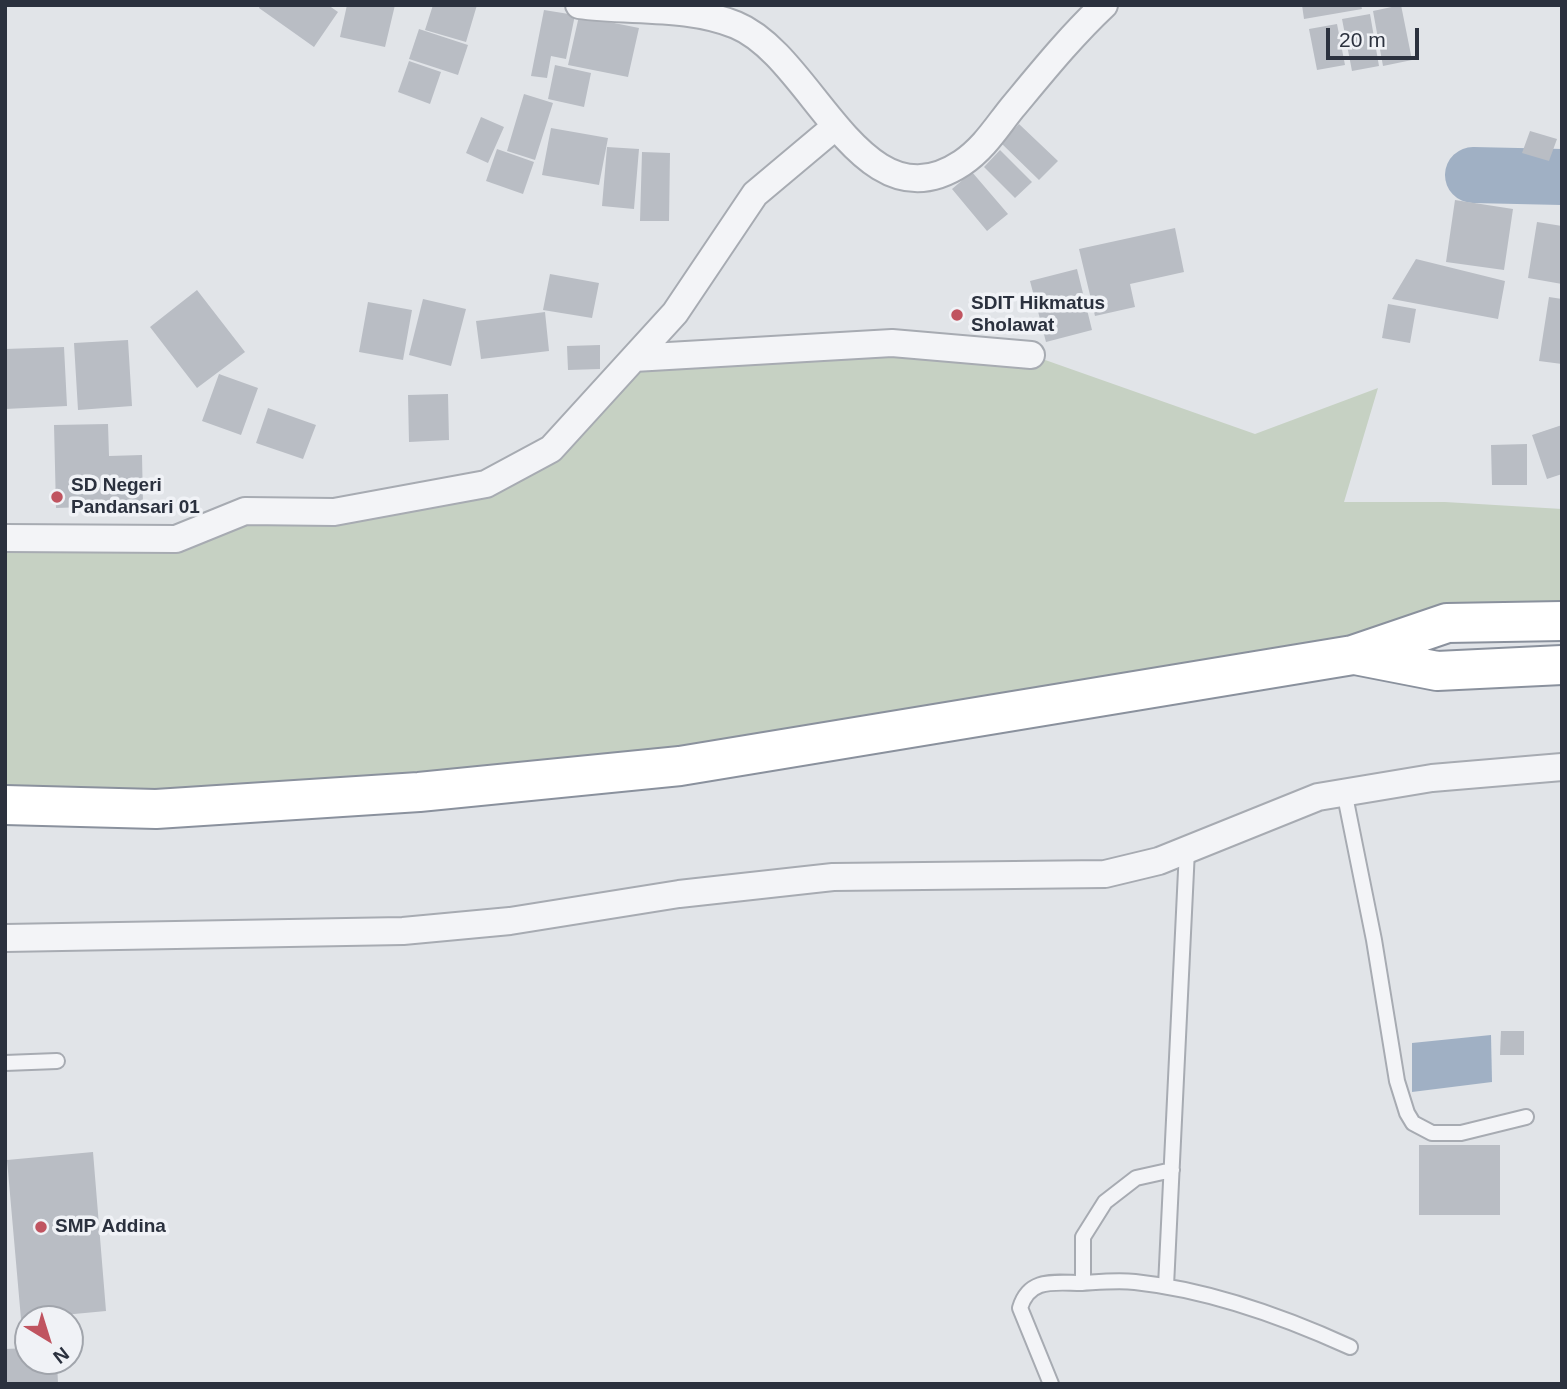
<!DOCTYPE html>
<html>
<head>
<meta charset="utf-8">
<style>
	body { margin:0 }
	#map { position:relative; width:1567px; height:1389px; overflow:hidden; background:#e1e4e8; font-family:Arial,sans-serif }
	canvas { display:block }
	.frame { position:absolute; inset:0; border:7px solid #2b313e; pointer-events:none }
	.north { position:absolute; left:14px; top:1305px; width:70px; height:70px; box-sizing:border-box; background:#f0f2f6; border:2px solid #a1a5ac; border-radius:50%; rotate:142deg; font-size:19px; font-weight:700; line-height:28px; text-align:center; color:#2b313e }
	.north::after { content:''; display:block; margin:auto; width:24px; height:32px; background:#c05460; clip-path:polygon(50% 0,100% 100%,50% 72%,0 100%) }
	.scale { position:absolute; left:1326px; top:28px; width:93px; height:32px; box-sizing:border-box; border:4px solid #2b313e; border-top:0; padding-left:9px; font-size:21px; line-height:24px; white-space:nowrap; color:#2b313e; -webkit-text-stroke:5px #f0f2f6; paint-order:stroke }
</style>
</head>
<body>
<div id="map">
<canvas width="1567" height="1389"></canvas>
<div class="frame"></div>
<div class="north">N</div>
<div class="scale">20 m</div>
</div>
<script>
const c = document.querySelector('canvas').getContext('2d');
c.lineJoin = 'round';
function fillPath(path, color) { c.fillStyle = color; c.fill(path, 'evenodd'); }
function strokePath(path, color, width, dash) { c.strokeStyle = color; c.lineWidth = width; c.lineCap = dash ? 'butt' : 'round'; c.setLineDash(dash || []); c.stroke(path); }
function label(font, color, halo, rows, align = 'center') {
  c.font = font + ' Arial,sans-serif'; c.lineWidth = 7; c.setLineDash([]); c.textBaseline = 'middle'; c.strokeStyle = halo; c.fillStyle = color; for (const [text, x, y, turn = 0] of rows) {
    c.save(); c.translate(x, y); c.rotate((+turn || 0) * Math.PI / 180); c.textAlign = isNaN(turn) ? turn : align; if (halo) c.strokeText(text, 0, 0); c.fillText(text, 0, 0); c.restore();
  }
}
fillPath(new Path2D(`
	M1031,355l224,79 123,-46 -34,114h101l117,7v112l-882,145 -675,39v-265h172l68,-29 241,-27 65,-35 83,-91z`), '#c6d1c3');
fillPath(new Path2D(`
	M1491,1035l1,47 -80,10v-49z`), '#a0b0c4');
strokePath(new Path2D(`
	M1473,175l89,2`), '#a0b0c4', 56);
fillPath(new Path2D(`
	M260,5h68l10,7 -24,35 -55,-39z
	M347,5h48l-10,42 -45,-10z
	M433,5h44l-11,37 -41,-12z
	M1302,5h59l1,4 -58,10z
	M1401,5l11,55 -29,6 -10,-55z
	M544,10l31,5 -9,44 -15,-3 -4,22 -16,-2z
	M1370,14l9,52 -27,5 -10,-52z
	M579,16l60,12 -11,49 -60,-12z
	M1337,24l8,41 -28,5 -8,-41z
	M419,29l49,16 -10,30 -49,-16z
	M409,61l32,11 -11,32 -32,-12z
	M555,65l36,8 -7,34 -36,-8z
	M524,94l29,9 -18,57 -28,-9z
	M481,117l23,10 -16,36 -22,-10z
	M1019,124l39,37 -19,19 -38,-37z
	M551,128l57,10 -9,47 -57,-10z
	M1530,131l27,8 -8,22 -27,-8z
	M607,147l32,2 -5,60 -32,-3z
	M497,149l37,13 -11,32 -37,-13z
	M1000,150l32,32 -17,16 -31,-31z
	M642,152l28,1 -1,68h-29z
	M972,172l36,42 -21,17 -35,-42z
	M1455,200l58,9 -9,61 -58,-8z
	M1537,222l25,4v58l-34,-6z
	M1175,228l9,44 -54,12 5,23 -40,9 -16,-67z
	M1416,259l89,22 -7,38 -106,-20z
	M1077,269l15,61 -46,12 -16,-61z
	M550,274l49,9 -7,35 -49,-8z
	M197,290l48,62 -48,36 -47,-61z
	M1549,297l13,2v65l-23,-3z
	M423,299l43,10 -15,57 -42,-11z
	M368,302l44,8 -9,50 -44,-8z
	M1388,304l28,5 -6,34 -28,-5z
	M545,312l4,39 -68,8 -5,-38z
	M128,340l4,66 -54,4 -4,-67z
	M600,345v24l-32,1 -1,-24z
	M64,347l3,59 -62,3v-60z
	M219,374l39,14 -17,47 -39,-14z
	M448,394l1,46 -40,2 -1,-47z
	M268,408l48,17 -13,34 -47,-16z
	M108,424l1,32 33,-1 1,50 -87,3 -2,-83z
	M1562,425v49l-15,5 -15,-44z
	M1527,444v41h-35l-1,-40z
	M1501,1031h23v24h-24z
	M1419,1145h81v70h-81z
	M93,1152l13,159 -85,8 -14,-159z
	M28,1348v13h29l1,23h-53v-35z`), '#b9bdc4');
const service = new Path2D(`
	M1344,791l30,149 23,141 10,32 6,10 19,10h29l65,-16
	M5,1063l52,-2
	M1083,1283v-46l22,-35 31,-24 36,-8
	M1166,1286l21,-436
	M1051,1384l-31,-76c9,-31 35,-25 62,-25 17,-1 36,-3 53,-1 75,8 147,34 215,65`);
const minor = new Path2D(`
	M579,5c51,7 108,0 157,20 78,32 125,205 226,138 22,-15 34,-35 50,-55 30,-36 58,-71 92,-103
	M634,358l258,-15 139,12
	M5,538l171,1 69,-28 89,1 152,-28 65,-35 124,-136 80,-119 81,-68
	M5,938l398,-7 107,-10 169,-27 154,-17 272,-3 54,-13 159,-64 114,-19 130,-11`);
const motorway = new Path2D(`
	M1355,655l82,16 125,-6
	M5,805l151,4 263,-17 261,-26 673,-111 94,-32 115,-2`);
strokePath(service, '#a7abb2', 18);
strokePath(minor, '#a7abb2', 30);
strokePath(motorway, '#8a919d', 42);
strokePath(service, '#f3f4f7', 14);
strokePath(minor, '#f3f4f7', 26);
strokePath(motorway, '#fff', 38);
for (const [x, y, r, color] of [
	[957,315,7,"#c05460"],
	[57,497,7,"#c05460"],
	[41,1227,7,"#c05460"]
]) { const dot = new Path2D(); dot.arc(x, y, r, 0, 2 * Math.PI); c.fillStyle = color; c.fill(dot); strokePath(dot, '#f0f2f6', 2.5); }
label('bold 19px', '#2b313e', '#f0f2f6', [
	["SDIT Hikmatus",971,304],
	["Sholawat",971,326],
	["SD Negeri",71,486],
	["Pandansari 01",71,508],
	["SMP Addina",55,1227]
], 'left');
</script>
</body>
</html>
